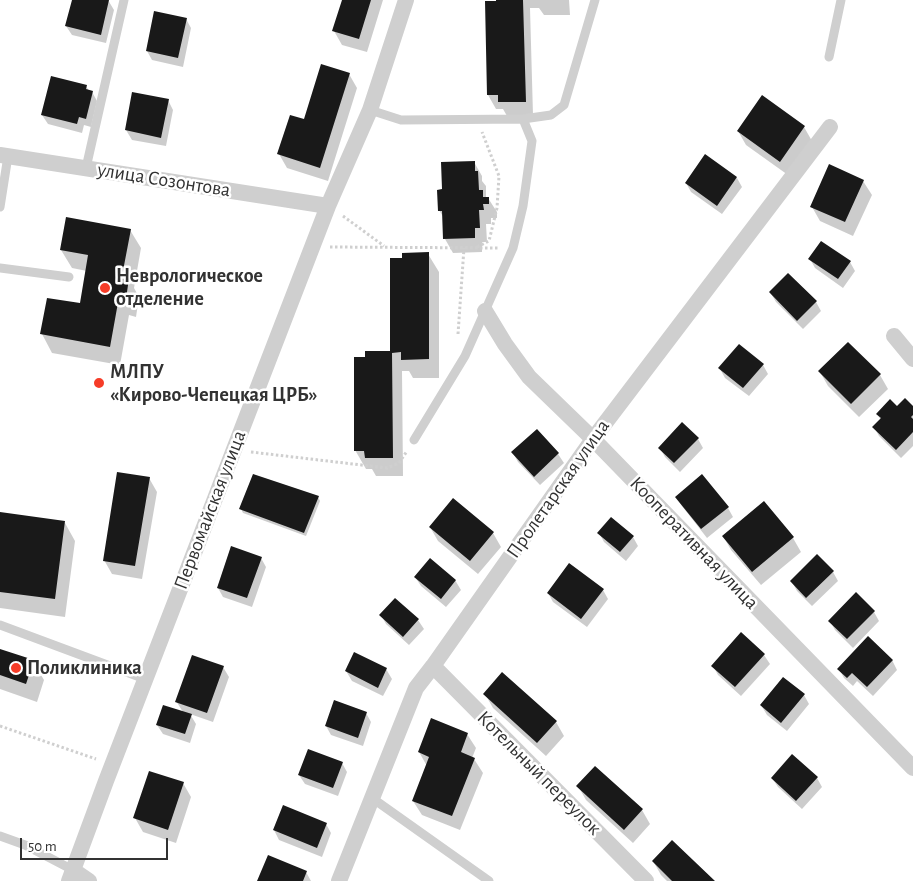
<!DOCTYPE html>
<html>
<head>
<meta charset="utf-8">
<style>
	body { margin:0 }
	#map { position:relative; width:913px; height:881px; overflow:hidden; background:#fff; font-family:"Alegreya Sans",sans-serif }
	canvas { display:block }
	.scale { position:absolute; left:20px; top:838px; width:148px; height:22px; box-sizing:border-box; border:2px solid #323232; border-top:0; padding-left:6px; font-size:15px; line-height:18px; white-space:nowrap; color:#323232; -webkit-text-stroke:4px #fff; paint-order:stroke }
</style>
</head>
<body>
<div id="map">
<canvas width="913" height="881"></canvas>
<div class="scale">50 m</div>
</div>
<script>
const c = document.querySelector('canvas').getContext('2d');
c.lineJoin = 'round';
function fillPath(path, color) { c.fillStyle = color; c.fill(path, 'evenodd'); }
function strokePath(path, color, width, dash) { c.strokeStyle = color; c.lineWidth = width; c.lineCap = dash ? 'butt' : 'round'; c.setLineDash(dash || []); c.stroke(path); }
function label(font, color, halo, rows, align = 'center') {
  c.font = font + ' "Alegreya Sans",sans-serif'; c.lineWidth = 5; c.setLineDash([]); c.textBaseline = 'middle'; c.strokeStyle = halo; c.fillStyle = color; for (const [text, x, y, turn = 0] of rows) {
    c.save(); c.translate(x, y); c.rotate((+turn || 0) * Math.PI / 180); c.textAlign = isNaN(turn) ? turn : align; if (halo) c.strokeText(text, 0, 0); c.fillText(text, 0, 0); c.restore();
  }
}
fillPath(new Path2D(`
	M73,0h35l6,10 -8,33 -34,-8 -6,-9z
	M343,0h40l-16,52 -25,-7 -8,-14z
	M498,0h71l1,15h-26l-5,-7h-9l3,107 -26,1 -4,-7h-7l-8,-14 -2,-92 12,-1z
	M186,19l5,9 -8,39 -31,-7 -5,-9z
	M349,74l8,14 -29,93 -41,-13 -8,-14z
	M86,86l3,5 3,1 5,9 -6,26 -7,-2 -2,8 -34,-9 -6,-9z
	M168,100l5,10 -7,36 -34,-6 -6,-10z
	M804,127l8,14 -24,34 -42,-30 -8,-14z
	M474,162l8,14v5l4,5v12h2l9,14v6h-6v6h-5l1,18h-5v10l-29,1 -8,-14 -1,-21 -5,-8 5,-19z
	M737,178l5,9 -20,27 -31,-22 -5,-9z
	M863,181l9,14 -19,41 -33,-15 -8,-14z
	M130,230l11,18 -7,40 5,9 -3,20 -7,-2 -9,50 -68,-12 -10,-19 39,-29 6,-34 -15,-3 -11,-18z
	M428,254l11,18v106h-26l-4,-7h-7l1,105h-27l-4,-7h-6l-11,-19 12,-92 24,-6 12,-92z
	M810,259l40,3 5,9 -12,17 -28,-20z
	M770,292l46,10 5,9 -18,18 -27,-27z
	M763,365l5,9 -19,22 -24,-18 -5,-9z
	M820,372l60,3 8,14 -29,28 -31,-31z
	M897,408h16v38l-12,12 -22,-22 -5,-9 7,-7 -4,-6z
	M537,431l21,23 6,9 -24,22 -22,-23 -5,-9z
	M698,439l5,9 -23,24 -15,-15 -5,-9z
	M149,478l8,14 -15,87 -30,-5 -8,-14z
	M318,497l2,4 -14,35 -63,-23 -2,-4z
	M676,497l52,11 5,9 -26,21 -25,-32z
	M0,514l65,9 10,18 -10,76 -65,-9z
	M430,527l63,6 8,14 -23,27 -40,-33z
	M599,533l34,4 5,9 -12,15 -22,-19z
	M723,536l70,2 8,14 -40,33 -30,-35z
	M261,558l5,9 -14,40 -29,-10 -5,-9z
	M833,572l5,9 -26,25 -15,-15 -5,-9z
	M415,577l40,3 6,10 -15,17 -25,-21z
	M603,590l5,9 -21,28 -34,-25 -5,-9z
	M395,599l23,21 6,9 -15,16 -23,-21 -5,-9z
	M874,612l5,9 -26,27 -18,-18 -5,-9z
	M0,650l33,11 11,19 -7,22 -37,-13z
	M764,655l6,9 -29,32 -23,-21 -5,-9z
	M892,660l5,10 -24,26 -16,-15 -4,5 -9,-8 -5,-9z
	M223,667l6,10 -16,45 -23,-8 6,10 -6,19 -27,-9 -6,-9 26,-13 -7,-11z
	M386,669l6,10 -9,17 -31,-15 -6,-10z
	M485,694l71,28 8,14 -18,20 -53,-48z
	M804,695l5,9 -22,27 -20,-16 -6,-10z
	M366,713l5,9 -8,24 -32,-11 -5,-9z
	M467,734l9,14 -4,10 2,1 9,14 -23,57 -38,-15 -9,-14 14,-35 -8,-14z
	M342,763l5,9 -9,24 -33,-12 -6,-9z
	M772,778h45l5,9 -20,22 -24,-22z
	M183,783l8,14 -15,46 -33,-11 -8,-14z
	M578,786l64,24 8,14 -17,19 -47,-43z
	M326,824l5,9 -9,24 -43,-17 -5,-10z
	M653,861l60,20h-46l-6,-6z
	M306,872l5,9h-53z`), '#0003');
fillPath(new Path2D(`
	M72,0h37l-8,35 -36,-9z
	M342,0h29l-12,39 -27,-8z
	M496,0h27l3,102h-28v-7h-11l-2,-94h11z
	M154,11l33,7 -9,40 -32,-7z
	M321,64l29,9 -30,95 -43,-14 13,-39 14,4z
	M51,76l36,9 -1,4 7,2 -7,28 -7,-2 -2,7 -36,-9z
	M132,92l37,7 -8,39 -36,-8z
	M762,95l43,31 -25,36 -43,-31z
	M705,154l32,23 -20,29 -32,-23z
	M475,161v10h3l1,19h4v7h6v7h-6l1,6h-5l1,18h-5v10l-32,1 -1,-28h-4l-1,-21 5,-1 -1,-27z
	M829,164l35,16 -19,42 -35,-15z
	M66,217l65,12 -9,47 7,2 -3,21 -7,-2 -9,50 -70,-13 7,-36 33,5 8,-48 -28,-5z
	M821,241l30,20 -13,18 -30,-20z
	M429,252v107l-28,1v-8l-9,1 1,105h-28l-1,-7h-10v-94h11v-6h25v-93h12v-5z
	M788,273l29,28 -20,20 -28,-29z
	M848,342l33,32 -30,30 -33,-33z
	M739,344l25,20 -21,24 -25,-20z
	M905,398l8,8v9l-2,2 2,2v13l-17,18 -24,-23 9,-9 -5,-4 14,-15 7,7z
	M682,422l17,16 -25,25 -16,-15z
	M537,429l22,24 -25,24 -23,-25z
	M117,472l33,5 -15,89 -32,-5z
	M253,474l66,22 -15,37 -65,-24z
	M702,474l27,33 -28,22 -26,-32z
	M453,498l41,34 -24,29 -41,-34z
	M764,501l30,36 -42,35 -30,-36z
	M0,512l65,9 -10,78 -55,-7z
	M611,517l23,19 -14,16 -23,-19z
	M231,546l31,11 -15,41 -30,-10z
	M817,554l17,17 -28,27 -16,-17z
	M430,558l26,22 -15,19 -27,-22z
	M569,563l35,26 -23,30 -34,-26z
	M856,592l19,19 -28,28 -19,-18z
	M395,598l24,21 -16,18 -24,-22z
	M741,632l24,22 -30,33 -24,-21z
	M868,636l25,24 -26,27 -15,-14 -5,5 -10,-9z
	M0,649l34,11 -8,24 -26,-9z
	M354,652l33,16 -9,20 -33,-17z
	M192,655l32,11 -17,47 -32,-11z
	M502,672l55,49 -20,22 -54,-49z
	M783,677l22,17 -24,29 -21,-18z
	M334,700l33,12 -9,26 -33,-12z
	M163,705l29,9 -7,20 -29,-9z
	M431,718l37,15 -7,19 14,6 -23,58 -40,-15 17,-44 -11,-5z
	M308,749l35,13 -10,26 -35,-13z
	M792,754l26,23 -22,24 -25,-23z
	M595,766l48,43 -19,21 -48,-44z
	M149,771l35,11 -16,48 -35,-12z
	M283,805l44,18 -10,25 -44,-18z
	M672,840l43,41h-43l-20,-20z
	M268,855l39,16 -4,10h-46z`), '#191919');
strokePath(new Path2D(`
	M343,216l41,30
	M330,247l169,1
	M477,247l12,-6 8,-33 2,-32 -17,-44
	M458,334l6,-86
	M251,452l136,16 12,-5 8,-12
	M0,726l96,33`), '#cfcfcf', 3, [2.5, 2.5]);
strokePath(new Path2D(`
	M829,57l12,-57
	M370,110l31,10 122,-1 28,-4 13,-10 31,-105
	M86,168l38,-168
	M0,207l8,-51
	M0,268l69,9
	M414,440l51,-84 48,-108 10,-42 9,-65 -9,-22
	M0,625l145,54
	M372,798l117,83
	M0,836l25,9 48,25`), '#cfcfcf', 9);
strokePath(new Path2D(`
	M0,155l328,51
	M485,311l20,33 24,33 64,62 320,329
	M894,336l19,23
	M433,666l213,215
	M73,870l16,11
	M69,881l37,-100 222,-575 42,-96 36,-110
	M339,881l77,-193 17,-22 160,-227 237,-312`), '#cfcfcf', 16);
for (const [x, y, r, color] of [
	[105,288,6,"#f63c28"],
	[99,383,6,"#f63c28"],
	[16,668,6,"#f63c28"]
]) { const dot = new Path2D(); dot.arc(x, y, r, 0, 2 * Math.PI); c.fillStyle = color; c.fill(dot); strokePath(dot, '#fff', 2); }
label('20px', '#323232', '#fff', [
	["улица Созонтова",164,180,9],
	["Пролетарская улица",558,489,-55],
	["Первомайская улица",210,510,-69],
	["Кооперативная улица",694,543,46],
	["Котельный переулок",539,773,45]
]);
label('bold 20px', '#323232', '#fff', [
	["Неврологическое",116,276],
	["отделение",116,299],
	["МЛПУ",110,372],
	["«Кирово-Чепецкая ЦРБ»",110,395],
	["Поликлиника",27,668]
], 'left');
</script>
</body>
</html>
